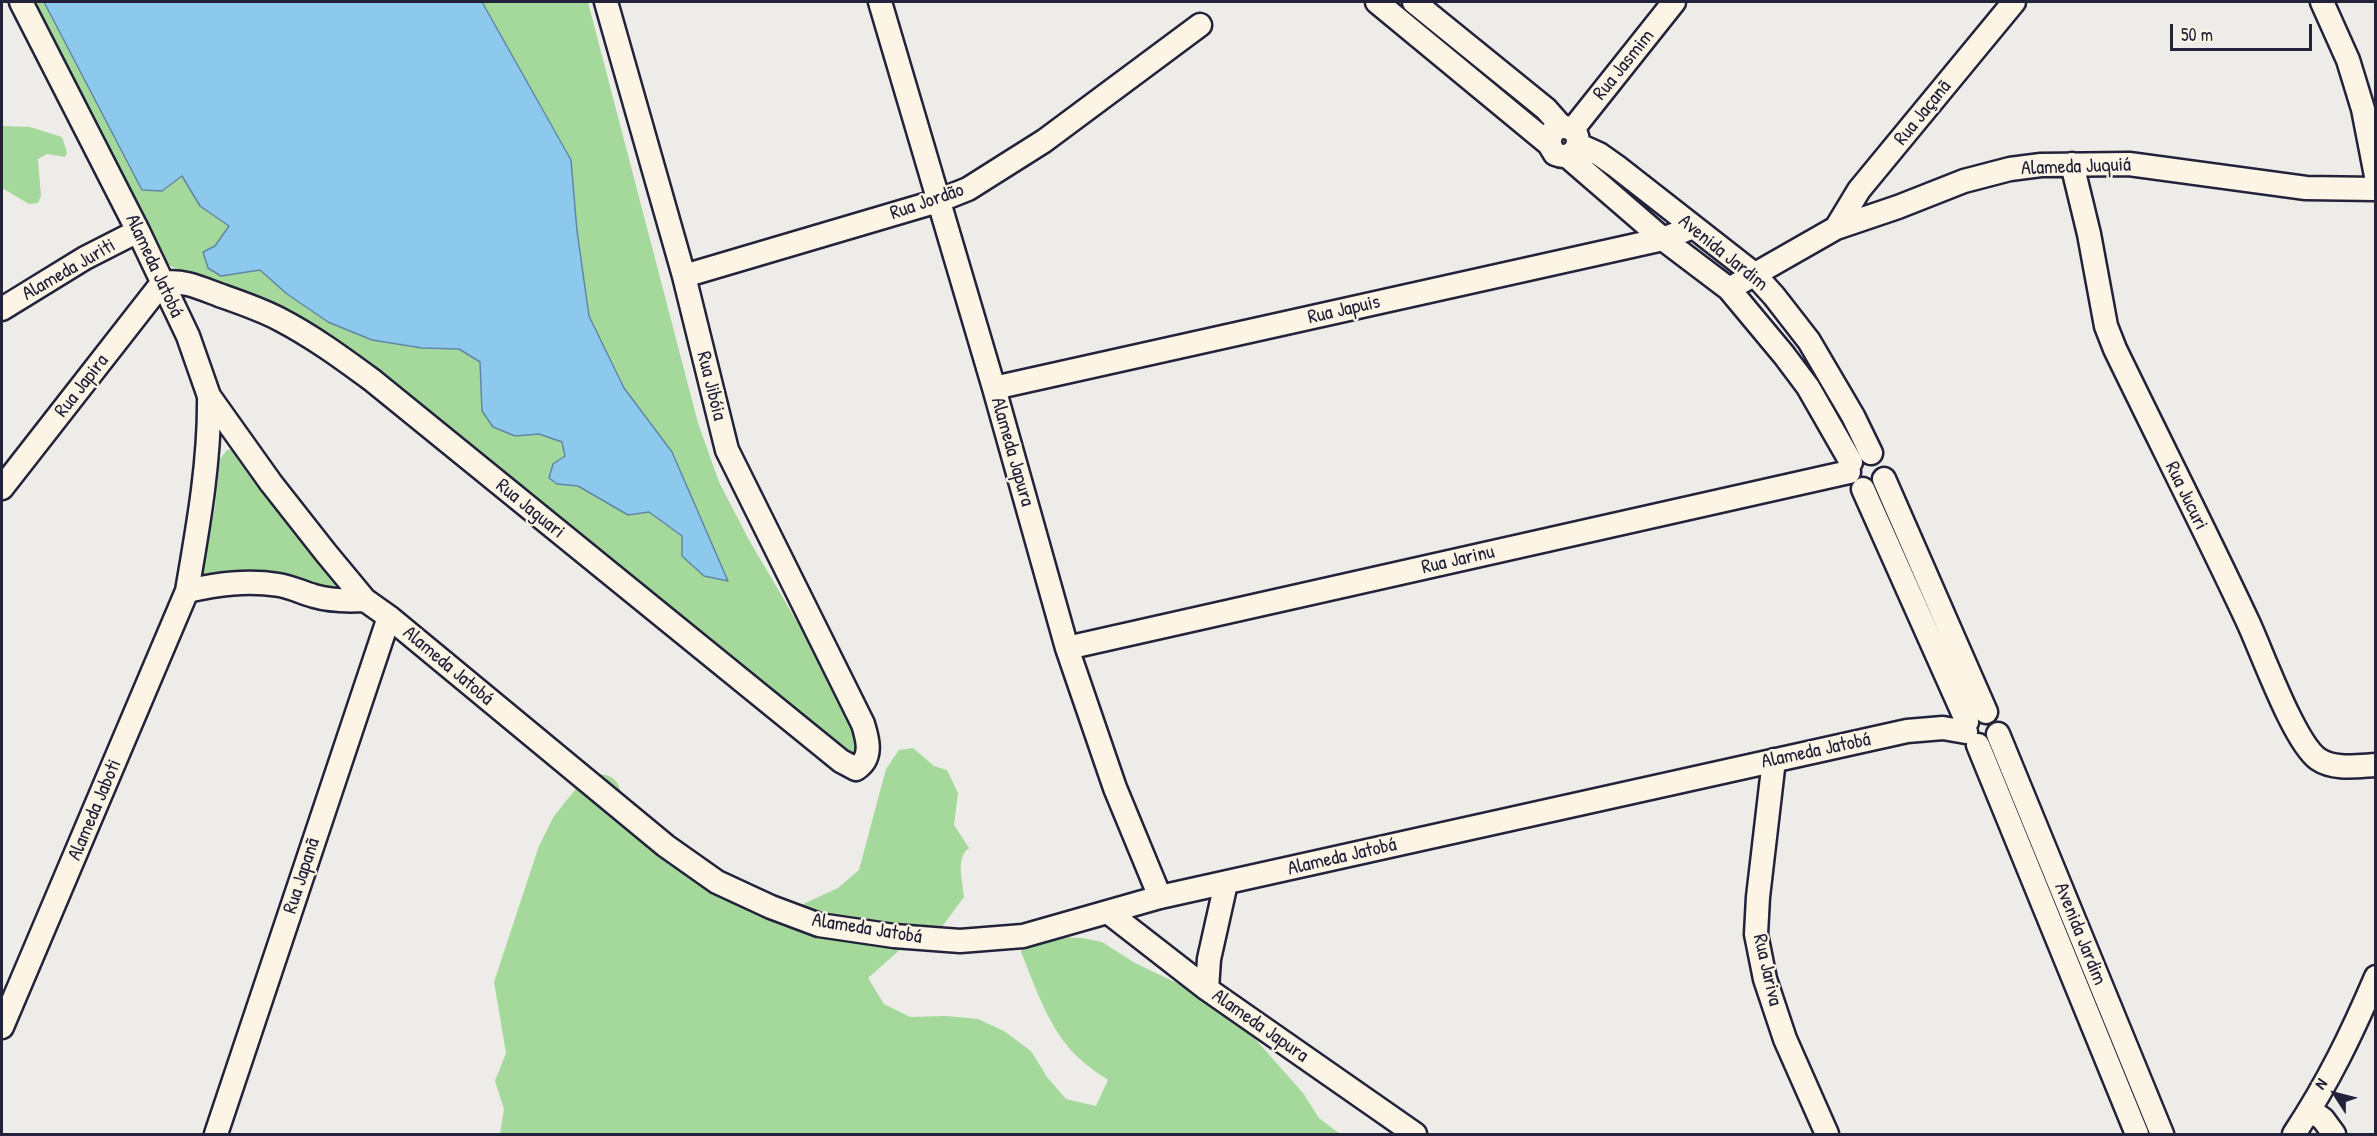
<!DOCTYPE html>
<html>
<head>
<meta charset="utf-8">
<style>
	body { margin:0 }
	#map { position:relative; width:2377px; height:1136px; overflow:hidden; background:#edece8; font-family:"Patrick Hand",sans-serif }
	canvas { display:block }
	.frame { position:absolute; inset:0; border:3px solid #22223b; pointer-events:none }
	.north { position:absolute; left:2305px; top:1064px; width:60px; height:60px; -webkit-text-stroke:4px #fcf5e5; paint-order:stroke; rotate:306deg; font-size:16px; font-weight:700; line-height:24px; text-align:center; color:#22223b }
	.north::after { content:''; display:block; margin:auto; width:21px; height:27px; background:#22223b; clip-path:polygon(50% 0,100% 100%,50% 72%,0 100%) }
	.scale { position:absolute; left:2170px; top:24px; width:142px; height:27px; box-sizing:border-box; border:3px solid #22223b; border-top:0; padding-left:8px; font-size:18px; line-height:21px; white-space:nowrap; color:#22223b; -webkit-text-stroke:4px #fcf5e5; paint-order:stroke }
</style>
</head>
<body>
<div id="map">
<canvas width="2377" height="1136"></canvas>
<div class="frame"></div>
<div class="north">N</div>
<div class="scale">50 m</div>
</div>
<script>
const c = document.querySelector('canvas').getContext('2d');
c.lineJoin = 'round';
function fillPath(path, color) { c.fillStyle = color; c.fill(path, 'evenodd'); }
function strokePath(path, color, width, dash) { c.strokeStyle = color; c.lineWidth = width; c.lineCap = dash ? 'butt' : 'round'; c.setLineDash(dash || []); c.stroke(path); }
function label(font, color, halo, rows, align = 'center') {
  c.font = font + ' "Patrick Hand",sans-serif'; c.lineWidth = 4.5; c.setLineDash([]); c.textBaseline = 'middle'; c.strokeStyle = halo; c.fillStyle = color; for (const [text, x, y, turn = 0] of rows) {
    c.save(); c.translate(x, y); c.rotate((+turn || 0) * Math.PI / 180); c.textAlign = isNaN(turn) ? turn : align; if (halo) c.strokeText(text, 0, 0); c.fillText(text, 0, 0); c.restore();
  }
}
fillPath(new Path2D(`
	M30,2h558l110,421 21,59 30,58 114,194 -4,21 -10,4 -497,-404 -170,-82 -22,-14z
	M2,126l28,1 32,10 5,15 -2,5 -18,-3 -9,5 3,37 -3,7 -9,1 -27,-16z
	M237,449l100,124 -1,11 -6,6 -125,-13 -3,-6 13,-64 5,-48 7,-9z
	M913,748l21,18 13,4 11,23 -4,32 15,23c-14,9 -6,35 -5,49l-23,31 -30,12 -43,38 16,26 26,13 36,-1 32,3 26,12 27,20 16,26 19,22 30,7 12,-26c-9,-6 -18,-12 -26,-19 -32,-28 -45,-70 -61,-109l3,-7 32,-8 26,1 20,4 33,21 48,23 28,3 92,104 16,25 21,16h-840l4,-25 -9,-28 11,-28 -12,-71 45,-136 15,-30 33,-41c35,-6 34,15 39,43l84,55 89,33 39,-18 21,-18 27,-101 13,-19z`), '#a5d99b');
const water = new Path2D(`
	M44,2h438l89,158 6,71 12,85 35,72 48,64 56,129 -24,-5 -22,-20v-20l-33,-24 -21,3 -50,-29 -21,-2 -8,-6 4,-14 12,-8 -3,-14 -23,-8 -24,2 -22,-9 -11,-16 -2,-49 -21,-13 -37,-1 -50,-8 -44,-18 -41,-28 -27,-24 -39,6 -13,-8 -5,-16 12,-6 14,-20 -29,-20 -18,-30 -20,15 -20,-1z`);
fillPath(water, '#8cc9ec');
strokePath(water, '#6286a5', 1.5);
const minor = new Path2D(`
	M21,2l117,229 50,105 21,60 62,87 55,70 39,47 24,17 277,229 51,36 54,25 48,18 75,11 66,5 63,-5 137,-39 747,-166 36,-3 23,4
	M880,2l114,386 73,260 48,140 45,109
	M1377,2l172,142 6,10c18,8 30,-11 18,-25l-12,-3 -9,6 -3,12
	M1414,2l132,107 15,17
	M2322,2l26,58 15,49 13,67
	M1573,129l101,-127
	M1579,145l20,9 17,12 138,108 20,22 35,45 44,75 18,37
	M1567,156l96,83 66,50 55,66 24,32 43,75
	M2072,164l17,70 17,92 9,23c44,91 90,181 133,273 14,30 46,120 70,137 16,11 39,7 58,6
	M1836,228l23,-38 155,-188
	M684,276l254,-75 30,-12 76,-48 156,-116
	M1729,289l107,-61 62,-21 66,-26 46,-12 31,-4 88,-1 177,24 70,1
	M2,309l83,-51 53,-27
	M994,388l669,-149 30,-12
	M1884,479l102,233
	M2,488l160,-205c22,-3 36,4 57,12 20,7 41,14 60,24 33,17 63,39 93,61l469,381 15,8c17,-11 12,-29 7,-45l-136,-274 -43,-174 -78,-274
	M1863,489l104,233
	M187,591c31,-7 60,-11 92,-6 12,2 24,8 35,11 17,5 34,5 51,4
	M1067,648l782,-176
	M1998,734l164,400
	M1978,745l159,389
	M1774,760l-16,137 -2,37 9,45 20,60 42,95
	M1108,912l99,77 208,145
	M1207,989l2,-30 17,-76
	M2,1027l185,-436c11,-64 23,-130 22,-195
	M2310,1110l13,9 11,15
	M216,1134l173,-517
	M2294,1134c34,-51 58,-101 82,-157`);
strokePath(minor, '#22223b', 27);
strokePath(minor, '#fcf5e5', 22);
label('20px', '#22223b', '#fcf5e5', [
	["Rua Jasmim",1624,65,-51],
	["Rua Jaçanã",1923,113,-51],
	["Alameda Juquiá",2076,167,-2],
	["Rua Jordão",927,202,-19],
	["Avenida Jardim",1723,253,39],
	["Alameda Jatobá",154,266,65],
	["Alameda Juriti",69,270,-30],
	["Rua Japuis",1344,310,-13],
	["Rua Japira",82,386,-52],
	["Rua Jibóia",711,386,76],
	["Alameda Japura",1012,452,74],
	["Rua Jucuri",2186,496,64],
	["Rua Jaguari",530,509,39],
	["Rua Jarinu",1458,560,-13],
	["Alameda Jatobá",448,666,40],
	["Alameda Jatobá",1816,751,-12],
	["Alameda Jaboti",95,810,-67],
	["Alameda Jatobá",1342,857,-13],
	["Rua Japanã",302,876,-72],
	["Alameda Jatobá",867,929,9],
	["Avenida Jardim",2080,934,68],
	["Rua Jariva",1767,970,77],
	["Alameda Japura",1260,1026,35]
]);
</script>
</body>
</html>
